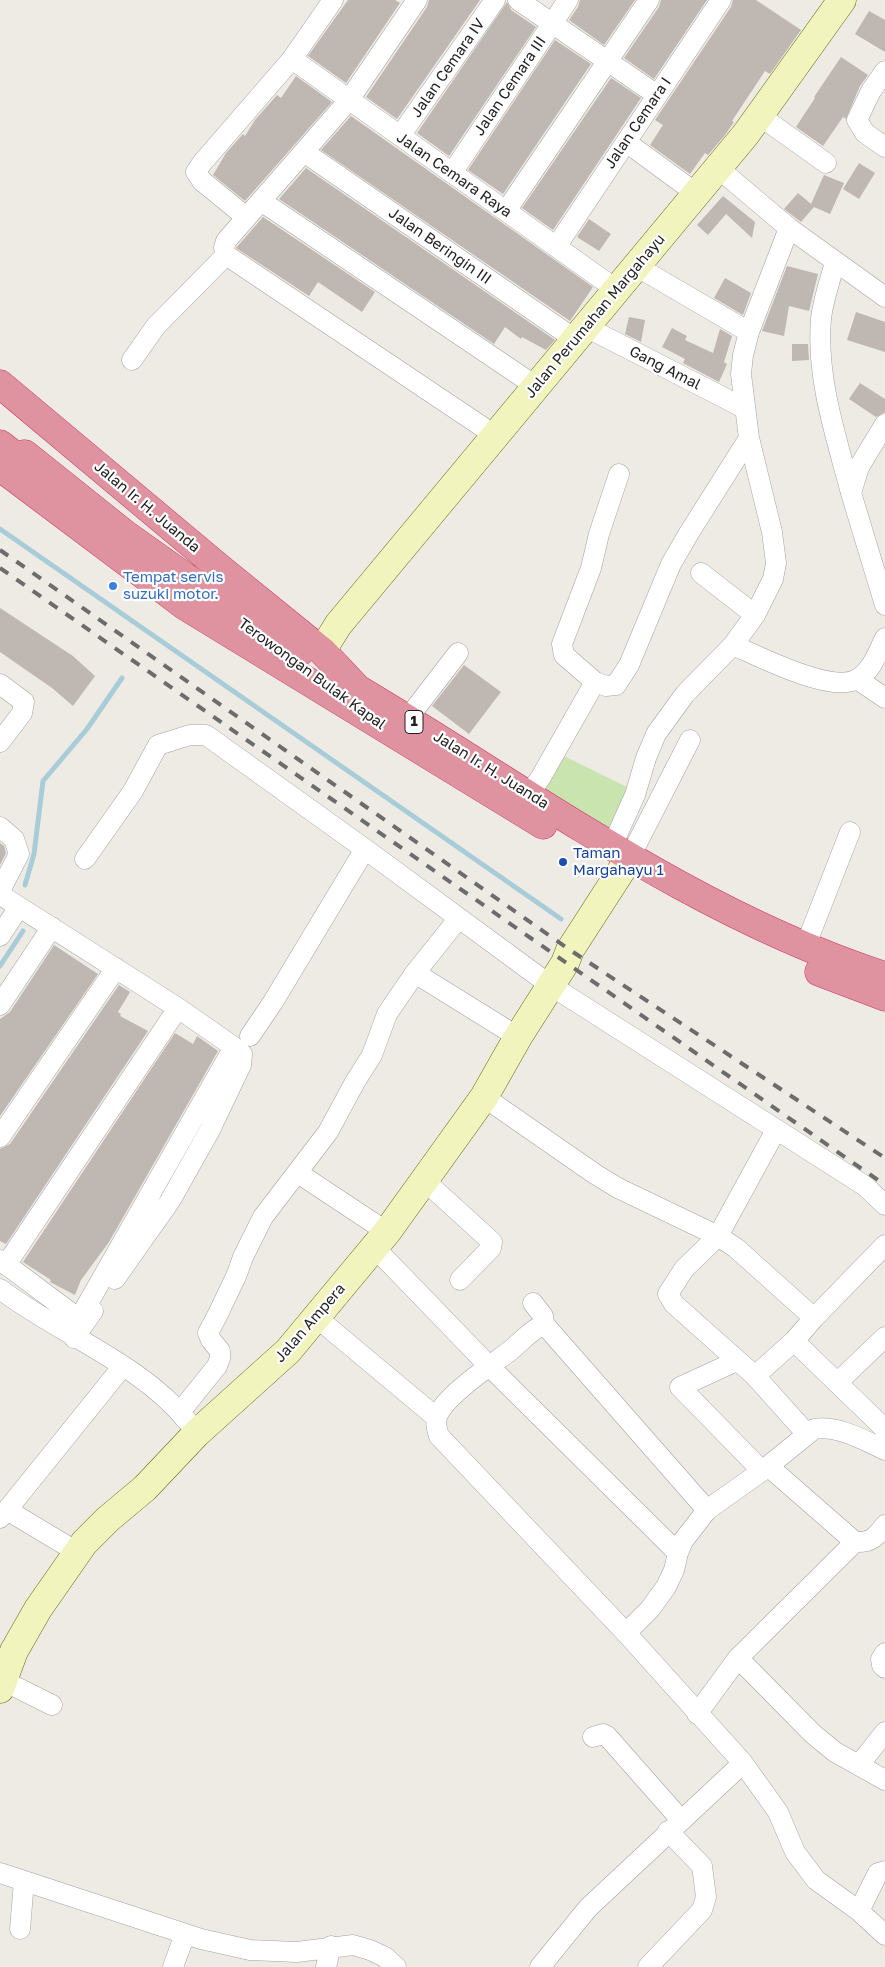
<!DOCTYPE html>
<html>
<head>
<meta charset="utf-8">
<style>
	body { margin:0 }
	canvas { display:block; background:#eeebe5 }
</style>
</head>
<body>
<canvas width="885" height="1967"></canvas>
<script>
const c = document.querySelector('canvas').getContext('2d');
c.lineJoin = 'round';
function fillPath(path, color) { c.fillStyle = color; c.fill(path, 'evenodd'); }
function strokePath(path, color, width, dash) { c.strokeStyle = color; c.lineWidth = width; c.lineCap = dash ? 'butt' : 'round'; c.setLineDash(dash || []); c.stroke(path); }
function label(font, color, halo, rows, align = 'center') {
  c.font = font + ' "Golos Text",sans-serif'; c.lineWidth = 4.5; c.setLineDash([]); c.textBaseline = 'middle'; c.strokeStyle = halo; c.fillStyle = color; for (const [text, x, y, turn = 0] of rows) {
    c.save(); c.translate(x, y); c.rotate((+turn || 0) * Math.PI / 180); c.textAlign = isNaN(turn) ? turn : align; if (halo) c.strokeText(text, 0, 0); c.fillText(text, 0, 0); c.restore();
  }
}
fillPath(new Path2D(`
	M564,756l65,32 -21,46 -64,-45z`), '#c9e4af');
strokePath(new Path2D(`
	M0,529l561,390
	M25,885l9,-31 9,-73 44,-52 35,-51
	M0,966l23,-35`), '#a9cdd8', 5);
fillPath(new Path2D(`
	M348,0h47l5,3 -54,80 -38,-27z
	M429,0h51l-83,119 -31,-22 61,-90z
	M580,0h55l-31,45 -35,-25 9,-13z
	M661,0h46l-53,79 -30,-21 35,-51z
	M733,0h23l45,30 -31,44 -5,-3 -33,50 2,1 -9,13 -17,20 -3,-2 -15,21 -40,-29 13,-20 -8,-5 76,-113z
	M507,2l4,8 25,17 -87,129 -32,-23z
	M869,11l16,9v32l-30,-18z
	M555,40l36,24 -88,130 -35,-24z
	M841,57l27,18 -8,11 -14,33 -3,-2 -20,29 -27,-19 19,-29 -1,-1z
	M296,76l36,26 -87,99 -32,-26 13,-22 17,-19 2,2 10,-16 22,-25 4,3z
	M611,78l30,20 -88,132 -31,-22z
	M351,116l242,171 -23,34 -249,-171z
	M859,163l16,10 -16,26 -16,-10z
	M306,168l249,172 -9,10 -24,-13 -1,2 -16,-12 -11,17 -215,-145z
	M824,175l20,8 -14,31 -16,-7 -13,15 -17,-13 14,-16 13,11z
	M723,196l32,26 -3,16 -26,-24 -18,21 -11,-10z
	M263,217l112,75 -13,20 -44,-30 -9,14 -73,-48z
	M589,219l22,15 -12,17 -22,-14z
	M787,266l31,8 -9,37 -20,-5 -5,30 -22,-5z
	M725,278l26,15 -8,22 -29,-17z
	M856,312l29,10v30l-38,-12z
	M629,317l16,3 -4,22 -16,-8z
	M672,328l15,8 -2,4 28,13 7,-24 12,7 -8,26 3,2 -8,18 -36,-19 2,-4 -23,-12z
	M792,344h16l1,16 -17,1z
	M860,383l25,16v13l-9,5 -27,-18z
	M0,608l73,48 22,20 -22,30 -21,-18 -52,-36z
	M464,665l37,27 -32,42 -37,-28z
	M0,843l4,3 2,7 -6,12z
	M54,945l44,29 -98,142v-97l10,-7z
	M119,985l11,7 -12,20 3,2 -1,2 28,15 -142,213 -6,-3v-92l10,-5z
	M175,1033l18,11 4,-8 21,15 -109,191 -28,38 -6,15 -25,-13 1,-2 -28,-18z`), '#beb7b2');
const street = new Path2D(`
	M417,0l-68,100 -123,141 -2,7 2,7 270,181
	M518,0l139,95
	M292,59l325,231
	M885,71l-14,20 -14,29 8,13 20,14
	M760,116l66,47
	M400,136l95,-136
	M626,142l71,52
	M304,152l272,188
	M718,168l71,60 96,69
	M452,173l116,-173
	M261,201l276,186
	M506,211l143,-211
	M246,217l-44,-36 -6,-9 6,-9 90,-104 41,-59
	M556,247l165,-247
	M835,262c-5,19 -12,38 -14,57 -5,59 15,117 30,174
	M636,266l113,66
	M586,327l158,81
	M132,360l24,-34 70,-71
	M885,424l-26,43 -8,26 34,112
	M701,573l54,42
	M733,645c25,11 99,49 124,34 15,-8 21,-27 28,-41
	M857,679l28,19
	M595,682l11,4 10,-1 13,-20 42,-101 18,-31 60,-95
	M0,684l24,18 -2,11 -22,29
	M408,718l50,-65
	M529,794l12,-17 54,-95 -31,-27 -2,-11 29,-76 8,-34 20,-60
	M0,827l14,12 5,15 -18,35 1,7 176,112 56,39 -155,272 -79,-59
	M612,846l23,-51 11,-37 10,-24 29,-40 48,-49 22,-30 18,-36 3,-16 -4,-31 -23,-94 -8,-64 2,-19 6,-23 40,-104
	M630,857l60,-117
	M85,859l48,-68 25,-46 32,-10h16l159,114 185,136 315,201 20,19
	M0,936l19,-29
	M805,947l45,-115
	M415,973l103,64
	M0,1005l52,-78
	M250,1036l23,-34 92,-153
	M484,1097l111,77 23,14 100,48 18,12 78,70
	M776,1130l-58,106 -34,33 -16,25 6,10 81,72 52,58
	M0,1137l116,-169
	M298,1173l89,59
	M425,1181l67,61 -1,6 -31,32
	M374,1247l114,118 190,188
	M6,1265l172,-257
	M115,1279l55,-78 40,-71 31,-65 1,-11 -8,-7
	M0,1289c59,45 142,75 188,133
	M533,1303l10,13 1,8 163,186
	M316,1317l121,101
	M544,1324c-13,6 -22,17 -33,26 -18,14 -67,46 -74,67 -2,6 0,13 2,19l187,197 117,130 35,49 17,40 21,28 43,31 26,24
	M74,1338l19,-27
	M794,1341l91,88
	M735,1359l-5,5 -50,23 82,84
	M755,1376l39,-35 20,-23 71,-73
	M837,1383l48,-46
	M180,1412l37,-46 3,-8v-7l-9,-11 -3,-7 10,-19 19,-40 6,-17 20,-40 65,-85 27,-50 17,-27 15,-41 28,-41 44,-55
	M768,1466l87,76c16,1 21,-5 30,-17
	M7,1510l116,-144
	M0,1518l7,-8 70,42
	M626,1633l24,-24 16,-22 8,-17 4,-17 5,-12 24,-31 55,-39 52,-42c23,-4 50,11 71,21
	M885,1653l-4,6 1,6 3,3
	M738,1658l75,76 22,18 50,28
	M0,1679l52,26
	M697,1714l41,-56 117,-116
	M593,1737l10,-3 4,2 74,84
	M859,1765l26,-33
	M0,1873l201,66 49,11 47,2 56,-7 17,5 15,7 11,10
	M859,1911l19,-38 7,-2
	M20,1929l4,-48
	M173,1967l12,-33
	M326,1967l5,-21
	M540,1967l48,-59 155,-145
	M648,1967l54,-57 4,-13 -4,-31 -34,-35`);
const secondary = new Path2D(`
	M322,651l16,-26 408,-491 96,-134
	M0,1689l14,-38 24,-42 46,-66 24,-24 37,-31 52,-55 91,-82 99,-119 97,-135 34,-60 47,-74 5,-13 60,-93`);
const highway = new Path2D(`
	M0,384l221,185 101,82 36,38c172,102 335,225 527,287
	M0,444l35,27
	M25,454l100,80 79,56 96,62
	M0,467l185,139 358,219
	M819,972l66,25`);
strokePath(street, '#a2a2a2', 21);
strokePath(secondary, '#616c0e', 29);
strokePath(highway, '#cc3365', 29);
strokePath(street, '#fff', 20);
strokePath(secondary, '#f1f4bd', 28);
strokePath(highway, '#df93a0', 28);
strokePath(new Path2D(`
	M0,550l570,400 315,208
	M0,568l885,617`), '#6c6c6c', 4, [10, 10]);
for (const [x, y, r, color] of [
	[113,586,5,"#3f7fe0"],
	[563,862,5,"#1a4fb4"]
]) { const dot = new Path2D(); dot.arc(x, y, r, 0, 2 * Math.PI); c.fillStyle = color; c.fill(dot); strokePath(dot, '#fff', 2); }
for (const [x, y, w] of [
	[414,722,18]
]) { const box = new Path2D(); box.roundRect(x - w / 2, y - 11.5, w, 23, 4); c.fillStyle = '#fff'; c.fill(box); strokePath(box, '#1e1e1e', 1); }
label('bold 14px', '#1e1e1e', null, [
	["1",414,722]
]);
label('15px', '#1e1e1e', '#fff', [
	["Jalan Cemara IV",448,68,-55],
	["Jalan Cemara III",510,86,-56],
	["Jalan Cemara I",638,123,-56],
	["Jalan Cemara Raya",454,175,35],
	["Jalan Beringin III",440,246,35],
	["Jalan Perumahan Margahayu",595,316,-50],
	["Gang Amal",665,368,27],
	["Jalan Ir. H. Juanda",147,507,40],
	["Terowongan Bulak Kapal",312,674,36],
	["Jalan Ir. H. Juanda",491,770,32],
	["Jalan Ampera",310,1323,-49]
]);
label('15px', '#366cbe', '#fff', [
	["Tempat servis",123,577],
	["suzuki motor.",123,594]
], 'left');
label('15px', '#164399', '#fff', [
	["Taman",573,853],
	["Margahayu 1",573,870]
], 'left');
</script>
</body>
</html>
